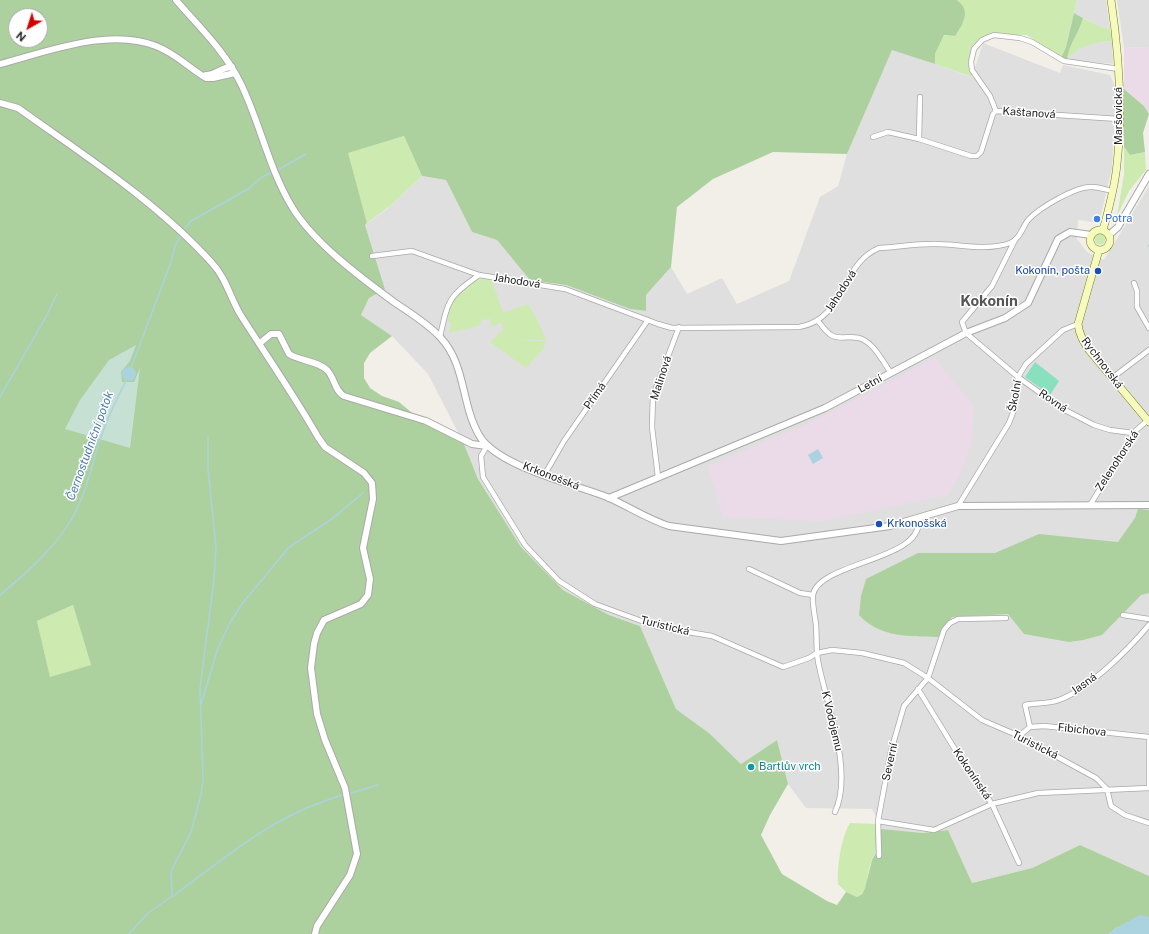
<!DOCTYPE html>
<html>
<head>
<meta charset="utf-8">
<style>
	body { margin:0 }
	#map { position:relative; width:1149px; height:934px; overflow:hidden; background:#f2efe9; font-family:"Public Sans",sans-serif }
	canvas { display:block }
	.north { position:absolute; left:8px; top:8px; width:40px; height:40px; box-sizing:border-box; background:#fff; border:1px solid #a7a7a7; border-radius:50%; rotate:219deg; font-size:11px; font-weight:700; line-height:16px; text-align:center; color:#222 }
	.north::after { content:''; display:block; margin:auto; width:14px; height:18px; background:#d40000; clip-path:polygon(50% 0,100% 100%,50% 72%,0 100%) }
</style>
</head>
<body>
<div id="map">
<canvas width="1149" height="934"></canvas>
<div class="north">N</div>
</div>
<script>
const c = document.querySelector('canvas').getContext('2d');
c.lineJoin = 'round';
function fillPath(path, color) { c.fillStyle = color; c.fill(path, 'evenodd'); }
function strokePath(path, color, width, dash) { c.strokeStyle = color; c.lineWidth = width; c.lineCap = dash ? 'butt' : 'round'; c.setLineDash(dash || []); c.stroke(path); }
function label(font, color, halo, rows, align = 'center') {
  c.font = font + ' "Public Sans",sans-serif'; c.lineWidth = 3; c.setLineDash([]); c.textBaseline = 'middle'; c.strokeStyle = halo; c.fillStyle = color; for (const [text, x, y, turn = 0] of rows) {
    c.save(); c.translate(x, y); c.rotate((+turn || 0) * Math.PI / 180); c.textAlign = isNaN(turn) ? turn : align; if (halo) c.strokeText(text, 0, 0); c.fillText(text, 0, 0); c.restore();
  }
}
fillPath(new Path2D(`
	M1077,0h29l4,29 -11,-3 -25,-13z
	M1117,0h32v47l-25,1z
	M1112,41l1,23 -45,-4 5,-8 16,-8z
	M983,43l77,30 3,-8 47,10 6,14 -4,79 -13,55 -21,-3 -1,19 10,13 17,8 45,-74v690l-69,-31 -48,23 -60,15 -24,-53 -25,3 -41,-4 -10,-20 -66,-1 -18,-24 -11,-44 -36,24 -32,-31 -33,-24 -36,-83 -31,-11 -46,-25 -42,-43 -43,-68 -14,-35 -36,-70 -36,-38 -31,-21 8,-17 16,-10 -20,-63 23,-17 34,-32 24,4 26,52 25,8 34,40 35,5 64,24 16,2v-16l25,-28 16,27 35,-16 15,26 52,-23 31,-84 18,-11 9,-32 45,-105 80,28z`), '#e0dfdf');
fillPath(new Path2D(`
	M1149,47v67l-5,-8 -20,-17v-41z
	M935,358l39,49 -2,34 -11,32 -13,22 -126,26 -99,-4 -15,-51 104,-44z`), '#ebdbe8');
fillPath(new Path2D(`
	M957,0h120l-11,47 -5,11 -34,-23 -32,-1 -11,3 -13,12 -2,19 4,9 -38,-13v-10l9,-19 8,1 6,-3 6,-13 -4,-18z
	M1083,18l16,8 11,3 2,12c-18,2 -33,4 -45,19 2,-16 12,-27 16,-42z
	M404,136l18,40 -32,30 -23,17 -20,-70z
	M1124,147l6,8 15,-3 1,18 -17,21 -12,25 7,-42z
	M1094.5 239a5.5 5.5 0 1 1 11 0a5.5 5.5 0 1 1-11 0Z
	M480,279l10,1 3,3 10,30 25,-9 10,17 8,19h-33l32,1 -1,7 -18,20 -36,-26 13,-12v-6l-4,-1 -5,4 -4,-3 1,-5 -9,1 -3,6 -30,7 2,-9 -3,-4c2,-21 12,-32 32,-41z
	M73,605l18,60 -41,13 -13,-57z
	M850,823l27,1c-3,9 0,18 -1,28 -1,3 -3,5 -4,8 -6,12 -2,30 -15,37l-11,-5 -8,-8c-1,-17 3,-47 12,-61z`), '#cdebb0');
fillPath(new Path2D(`
	M0,0h957c14,10 7,24 -2,36l-11,-1 -9,19v10l-43,-14 -45,104 -74,-2 -60,27 -36,28 -6,60 -25,28v16l-16,-2 -64,-24 -36,-5 -33,-40 -25,-8 -26,-52 -24,-4 -18,-40 -56,17 19,70 -2,2 20,64 -16,9 -8,17 31,21 -22,17 -6,10v15l6,10 12,8 17,6 25,21 40,21 14,35 43,68 42,43 46,25 31,11 36,83 33,24 32,31 36,-24 11,44 -18,31 -9,20 21,39 45,27 10,4 9,-13 11,5 5,-3 3,-6 7,-28 4,-7 -1,-23 7,-1 41,4 25,-3 24,53 60,-15 48,-23 69,31v41l-33,11 -7,6h-1109zM16,16h24v24h-24zM73,605l18,60 -41,12 -13,-56z
	M1074,13l9,5c-4,15 -14,26 -16,42l-6,-2 5,-11z
	M1124,89l20,17 5,8 -6,19 2,19 -15,3 -6,-8z
	M1138,509l11,1v83l-8,2 -39,40 -19,5 -14,2 -45,-8 -16,-20 -56,3 -14,20c-29,-1 -58,1 -79,-22l2,-19 5,-17 52,-26h77l44,-19 79,8 17,-24z`), '#add19e');
fillPath(new Path2D(`
	M136,345l-6,16 -9,11 1,10h12l6,-14 -10,80 -65,-19 15,-29 29,-40z`), '#c6e0d4');
fillPath(new Path2D(`
	M1035,362l24,19 -9,14 -25,-18z`), '#88e0be');
fillPath(new Path2D(`
	M122 374a7 7 0 1 1 14 0a7 7 0 1 1-14 0Z
	M818,449l5,9 -10,6 -5,-9z
	M1140,915l9,2v17h-40l7,-6z`), '#aad3df');
strokePath(new Path2D(`
	M276,171l30,-17
	M185,228l6,-7 57,-32 14,-12 11,-5
	M1148,246l1,-1
	M131,368l40,-106 4,-16 5,-9
	M0,397l47,-82 10,-21
	M0,595c30,-25 61,-52 78,-88 10,-21 14,-43 21,-64 7,-22 17,-43 28,-64
	M201,704l17,-56 12,-25 12,-19 47,-57 43,-28 31,-26
	M351,793l27,-8
	M173,896c41,-30 81,-64 127,-85 13,-6 28,-11 42,-16
	M129,934l18,-20 25,-18 -1,-25 20,-39 10,-37 2,-16 -3,-90 14,-110 2,-32 -8,-78v-32`), '#aad3df', 1.5);
const minor = new Path2D(`
	M920,97l-1,42 52,17h6l4,-4 12,-38 3,-3 123,8
	M996,111l-6,-15 -18,-26 -1,-8 3,-13 8,-9 7,-3 5,-2 26,3 12,4 32,19 55,8
	M873,137l15,-5 31,7
	M1015,240l-23,46 -30,36 4,11 52,44 43,31 33,17 16,5 23,3
	M372,256l40,-5 67,24 86,14 93,35 14,4 127,-1c47,-8 41,-63 80,-79 17,-1 35,-4 52,-4 25,-1 54,8 79,-1 10,-4 12,-15 18,-23 11,-12 48,-34 64,-33 7,0 14,3 21,4
	M1134,283l3,8v16l12,21
	M818,321c4,5 8,11 13,14 10,6 21,-1 31,4 13,6 21,23 29,34
	M440,337c8,-37 8,-40 39,-62
	M1112,378l37,-28
	M487,446l-6,10 2,21 42,68 34,36 36,23 63,23 54,9 71,31 26,-9 8,-5 15,-3 30,3 42,10 24,15 54,42 37,16 77,42 11,11 4,17 14,9 24,8
	M545,474l19,-33 84,-121
	M658,477l-6,-50 1,-31 26,-69
	M1090,505l38,-61 5,-11 15,-13
	M958,506l51,-83 5,-13 4,-33 8,-13 37,-34 15,-6
	M749,569l51,24 13,2
	M1123,615l26,4
	M918,689l49,80 25,35 27,59
	M1030,727l-5,-22c10,-2 24,-1 34,-5 30,-11 69,-50 90,-75
	M1019,736l11,-9 14,-1 105,11
	M1149,737v51
	M835,812c19,-41 -9,-108 -17,-151 -2,-11 -1,-24 -2,-36 -1,-9 -4,-21 -3,-30 5,-33 113,-35 105,-76
	M878,821l56,9 58,-26 46,-11 111,-5
	M879,856l-1,-35 13,-70 13,-45 24,-28 16,-48 6,-7 8,-4 48,-1`);
const tertiary = new Path2D(`
	M176,0c23,27 49,51 65,84 19,39 28,85 51,123 22,36 68,70 102,95 16,11 33,21 46,35 26,27 21,67 39,98 17,31 95,49 128,62 21,9 40,22 62,29l112,15 109,-15 68,-20 191,-1
	M0,64c47,-12 109,-37 156,-18 19,7 33,22 50,32h7l22,-5
	M206,75c10,0 15,-8 26,-8
	M0,103l18,5c67,48 139,94 194,155 14,15 18,34 28,51 26,41 54,81 78,123l7,10 39,26 8,10 1,16 -10,49 7,31 -2,16 -7,9 -37,16 -7,13 -3,11 -3,24 6,46 8,26 20,48 12,66 -7,21 -33,51 -2,8
	M1109,235l9,-8 31,-53
	M260,343l11,-9h8l10,20c11,7 29,7 38,16 8,8 7,20 17,26l82,25 46,23 15,2
	M609,498l216,-90 141,-75 39,-15 23,-15 30,-64 12,-7 21,3`);
const secondary = new Path2D(`
	M1090 240a10 10 0 1 1 20 0a10 10 0 1 1-20 0Z
	M1103,230c6,-22 12,-43 14,-66 6,-54 2,-110 -6,-164
	M1099,250l-21,74c1,10 5,17 11,26l60,72`);
strokePath(minor, '#a9a9a9', 6);
strokePath(tertiary, '#a9a9a9', 8);
strokePath(secondary, '#707d05', 8);
strokePath(minor, '#fff', 4.5);
strokePath(tertiary, '#fff', 6);
strokePath(secondary, '#f7fabf', 7);
for (const [x, y, r, color] of [
	[1097,219,4,"#3f7fe0"],
	[1098,271,4,"#1a4fb4"],
	[879,524,4,"#1a4fb4"],
	[751,767,4,"#0f9aa8"]
]) { const dot = new Path2D(); dot.arc(x, y, r, 0, 2 * Math.PI); c.fillStyle = color; c.fill(dot); strokePath(dot, '#fff', 1.5); }
label('11px', '#222', '#fff', [
	["Kaštanová",1029,113,4],
	["Maršovická",1119,116,-90],
	["Jahodová",517,281,9],
	["Jahodová",841,291,-57],
	["Rychnovská",1102,363,53],
	["Malinová",661,378,-72],
	["Letní",870,384,-29],
	["Přímá",595,396,-55],
	["Školní",1015,396,-80],
	["Rovná",1053,401,34],
	["Zelenohorská",1117,461,-57],
	["Krkonošská",551,476,21],
	["Turistická",665,626,14],
	["Jasná",1084,684,-36],
	["K Vodojemu",832,721,77],
	["Fibichova",1082,730,6],
	["Turistická",1035,745,27],
	["Severní",890,762,-78],
	["Kokonínská",972,774,56]
]);
label('11px', '#366cbe', '#fff', [
	["Potra",1105,219]
], 'left');
label('11px', '#164399', '#fff', [
	["Kokonín, pošta",1090,271],
	["Krkonošská",887,524,"left"]
], 'right');
label('11px', '#0d838f', '#fff', [
	["Bartlův vrch",759,767]
], 'left');
label('italic 12px', '#4a7aab', '#fff', [
	["Černostudniční potok",90,446,-70]
]);
label('bold 15px', '#555', '#fff', [
	["Kokonín",989,301]
]);
</script>
</body>
</html>
